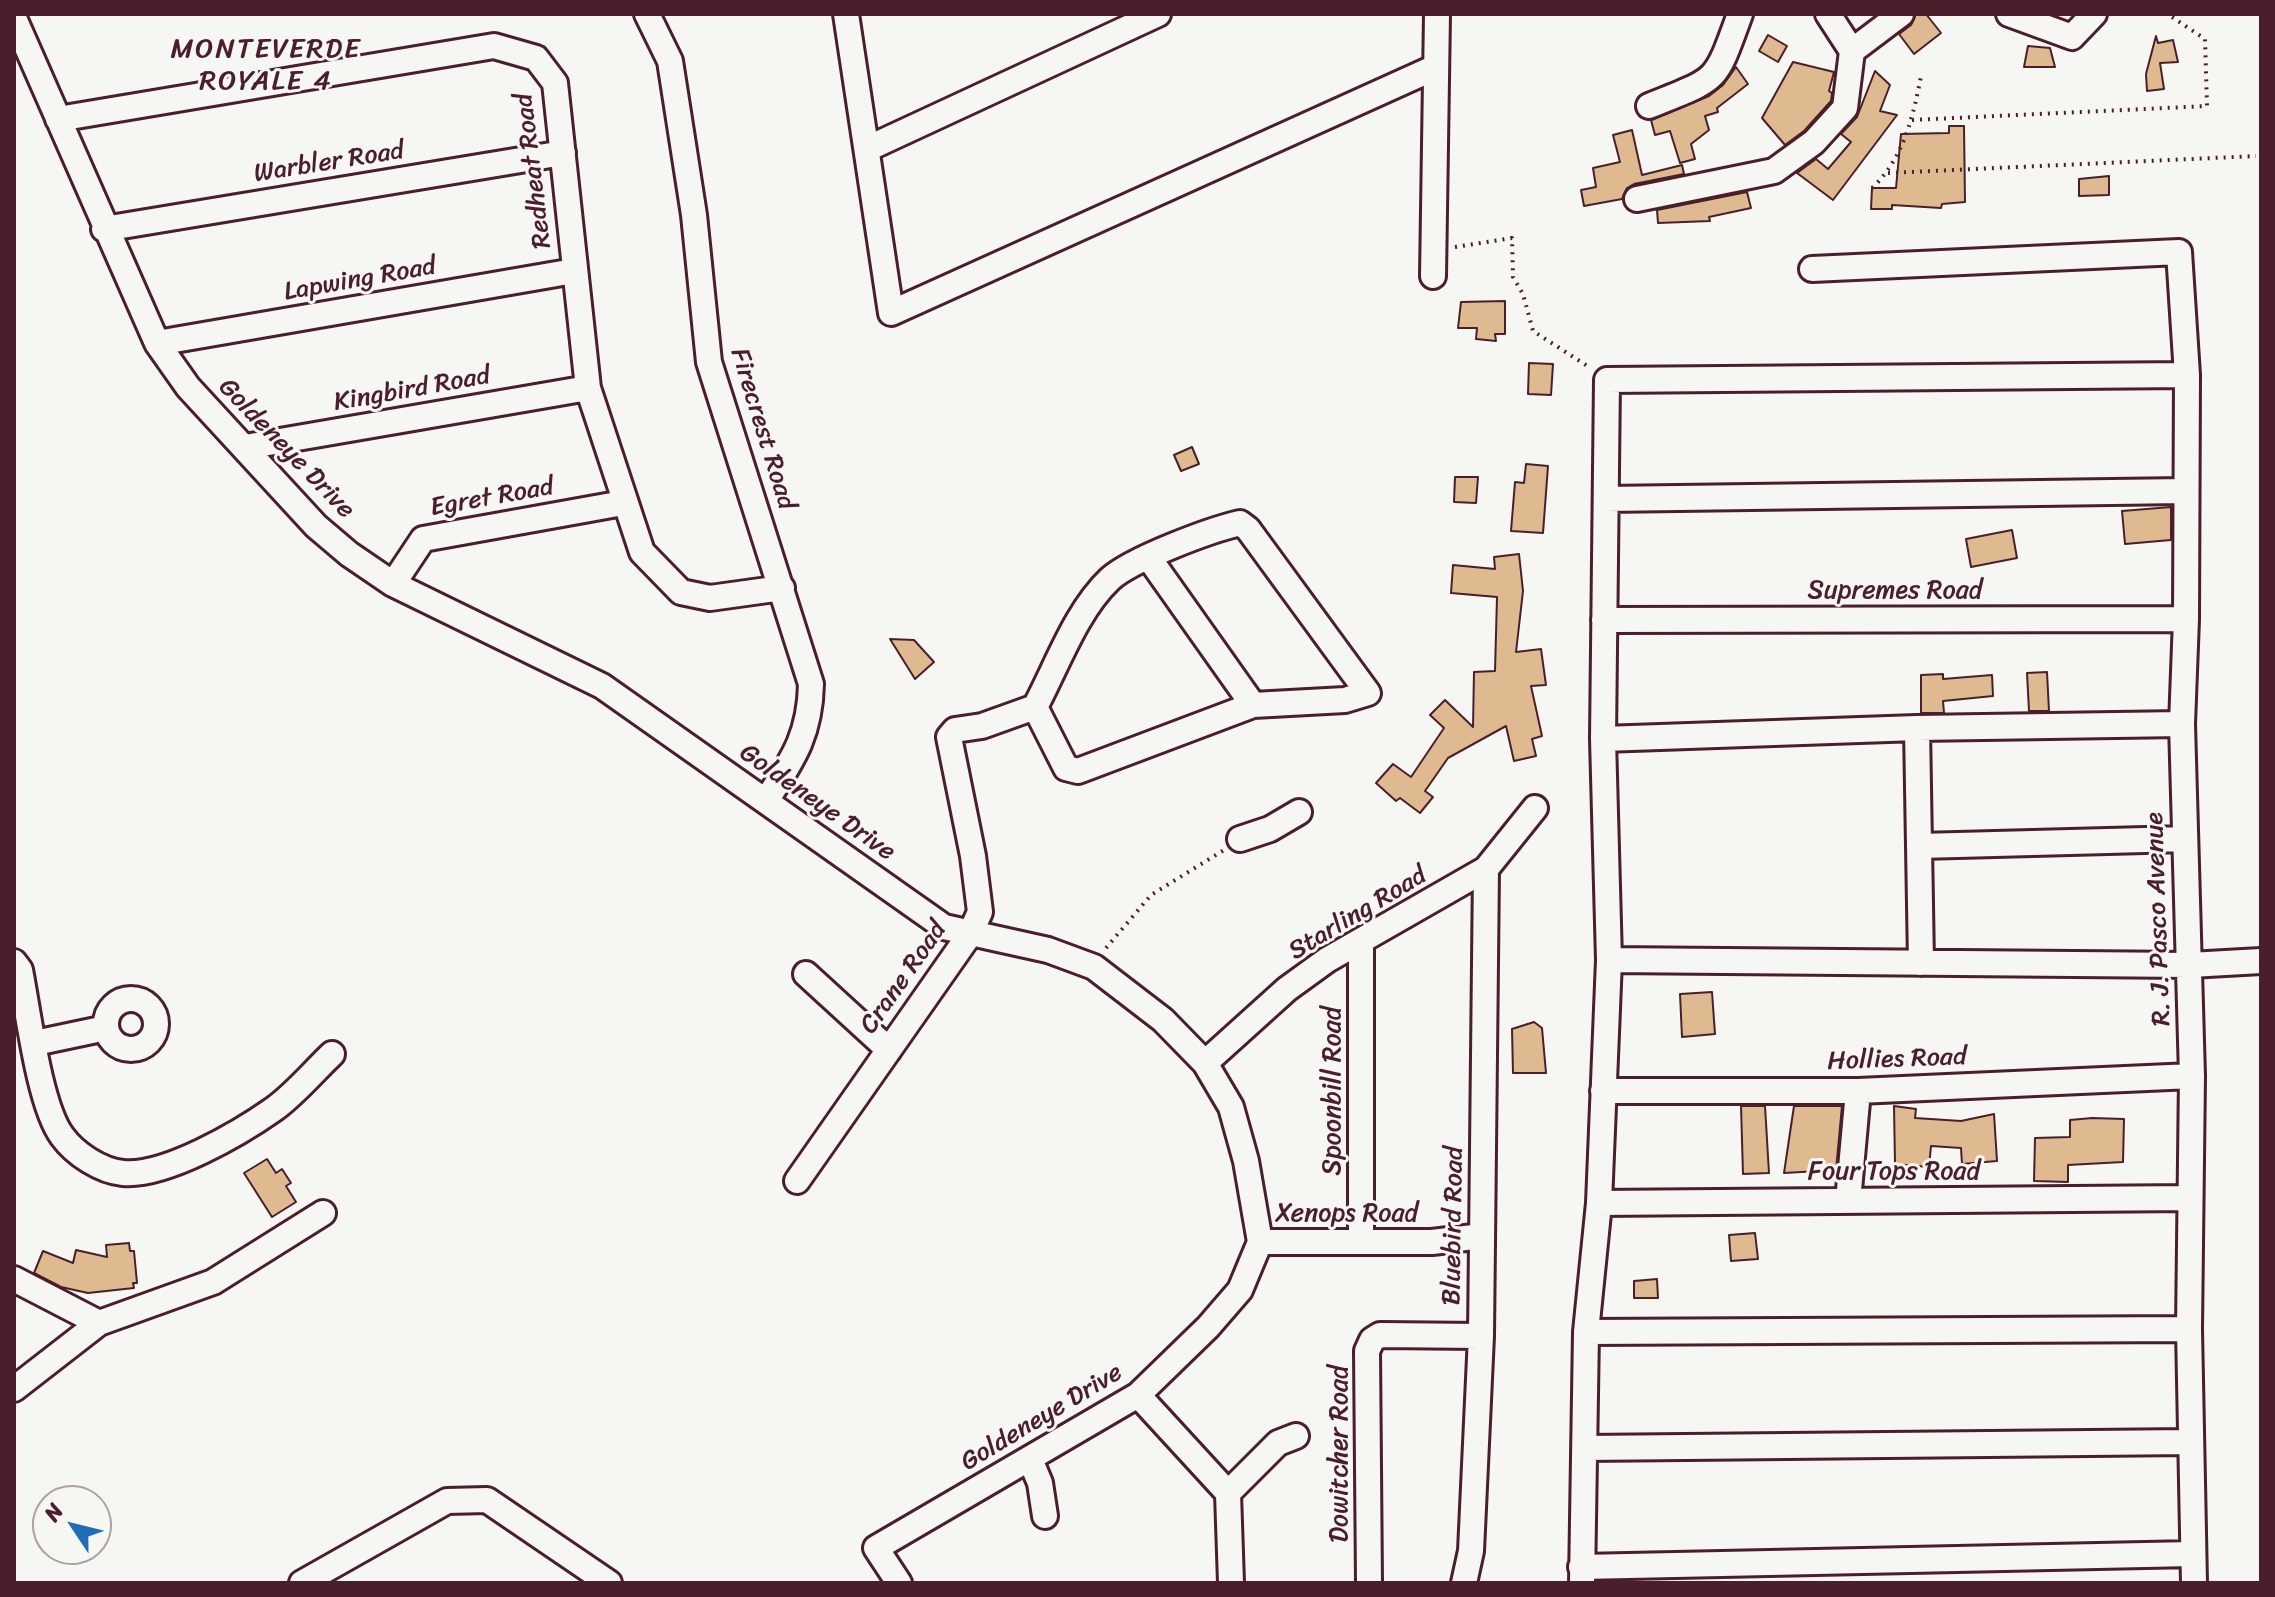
<!DOCTYPE html>
<html>
<head>
<meta charset="utf-8">
<style>
	body { margin:0 }
	#map { position:relative; width:2275px; height:1597px; overflow:hidden; background:#f6f6f2; font-family:Sriracha,sans-serif }
	canvas { display:block }
	.frame { position:absolute; inset:0; border:16px solid #4a1f2b; pointer-events:none }
	.north { position:absolute; left:32px; top:1485px; width:80px; height:80px; box-sizing:border-box; background:#f6f6f2; border:2px solid #b1a0a2; border-radius:50%; rotate:305deg; font-size:22px; font-weight:700; line-height:32px; text-align:center; color:#4a1f2b }
	.north::after { content:''; display:block; margin:auto; width:28px; height:36px; background:#1f6fb2; clip-path:polygon(50% 0,100% 100%,50% 72%,0 100%) }
</style>
</head>
<body>
<div id="map">
<canvas width="2275" height="1597"></canvas>
<div class="frame"></div>
<div class="north">N</div>
</div>
<script>
const c = document.querySelector('canvas').getContext('2d');
c.lineJoin = 'round';
function fillPath(path, color) { c.fillStyle = color; c.fill(path, 'evenodd'); }
function strokePath(path, color, width, dash) { c.strokeStyle = color; c.lineWidth = width; c.lineCap = dash ? 'butt' : 'round'; c.setLineDash(dash || []); c.stroke(path); }
function label(font, color, halo, rows, align = 'center') {
  c.font = font + ' Sriracha,sans-serif'; c.lineWidth = 6; c.setLineDash([]); c.textBaseline = 'middle'; c.strokeStyle = halo; c.fillStyle = color; for (const [text, x, y, turn = 0] of rows) {
    c.save(); c.translate(x, y); c.rotate((+turn || 0) * Math.PI / 180); c.textAlign = isNaN(turn) ? turn : align; if (halo) c.strokeText(text, 0, 0); c.fillText(text, 0, 0); c.restore();
  }
}
const building = new Path2D(`
	M1916,14h10l15,19 -27,21 -15,-20 12,-9z
	M1768,35l19,11 -9,16 -19,-11z
	M2156,36l2,7 15,-3 5,22 -18,1 4,26 -17,2 -1,-17z
	M2028,46l22,2 5,19h-31z
	M1793,62l41,10 -5,19 3,2 -1,8 -27,30 -19,14 -23,-27z
	M1736,67l12,17 -31,24 1,4 -13,4 4,14 -18,14 4,15 -15,4 -10,-32 -15,4 -4,-15 58,-24 14,-11z
	M1875,71l15,14 -10,26 17,4 -64,85 -36,-27 19,-14 12,10 23,-27 -10,-8 16,-17z
	M1949,126h15l1,76 -23,2 -1,4 -49,-3v4h-21l1,-21h24l5,-54 48,-1z
	M1632,130l10,45 40,-10 2,9 -50,10 -7,4 -5,11 -38,7 -3,-16 15,-3 -3,-19 27,-6 -7,-27z
	M2109,176v19l-30,1v-17z
	M1747,192l4,16 -42,9 1,4 -52,2 -1,-13z
	M1505,301v33h-10l1,7 -20,-2 1,-11h-19l3,-26z
	M1529,363l24,1 -2,31 -23,-1z
	M1192,447l7,17 -18,7 -7,-16z
	M1526,464l22,2 -5,67 -32,-2 4,-49 9,1z
	M1455,477h23l-2,26 -22,-1z
	M2171,507v33l-46,4 -3,-33z
	M2012,530l5,28 -46,9 -5,-28z
	M1519,554l4,37 -7,61 25,-3 5,36 -15,1 11,50 -10,3 4,17 -22,5 -8,-35 -58,32 -23,33 8,6 -13,16 -20,-15 -4,3 -20,-18 17,-19 18,13 33,-49 -14,-13 15,-15 28,27 1,-55 21,-1 2,-74 -46,-4 2,-28 42,4 -1,-12z
	M890,639l24,1 20,22 -19,17z
	M2047,672l2,39h-20l-2,-38z
	M1943,674v5l49,-4 1,21 -50,5 1,12h-23v-38z
	M1712,992l3,42 -33,3 -2,-43z
	M1534,1022l8,6 4,45h-33l-1,-44z
	M1741,1106h24l4,67 -26,1z
	M1794,1106h48l-6,64 -52,3z
	M1894,1106l22,3 -1,9 46,3 33,-7 3,47 -35,3 -1,-16 -30,-2 -2,21 -34,-3z
	M2092,1118l32,1 -1,43 -55,3v17l-34,-1 1,-43 35,-1v-17z
	M267,1159l9,14 6,-4 9,14 -5,3 10,16 -24,15 -28,-44z
	M1755,1233l3,26 -27,2 -2,-26z
	M129,1243l1,8h4l3,32h-4l1,5 -46,5 -27,-6 -27,-14 9,-22 30,12 3,-13 31,7 -1,-12z
	M1657,1279l1,19h-24v-17z`);
fillPath(building, '#dfba90');
strokePath(building, '#4a1f2b', 2);
const minor = new Path2D(`
	M647,14l23,47 24,154 15,147 102,322c-1,51 -18,75 -45,117
	M846,14l45,299 545,-246
	M2009,14l63,23 22,-23
	M14,18l143,325 31,44 128,139 33,28 44,30 209,102 342,241 104,23 46,17 69,53 42,43 26,44 15,54 14,81 -20,48 -32,37 -70,68 -262,153 23,35
	M1852,51l49,-37
	M1649,106c71,-29 65,-21 91,-92
	M58,119l436,-73 42,12 19,25 33,305 54,164 39,40 29,6 72,-10
	M869,148l289,-134
	M1637,199l137,-28 40,-29 31,-34 7,-57 -24,-37
	M104,229l459,-76
	M1812,269l367,-17 8,123 -1,244 -4,105 10,352 -3,253 5,254
	M1433,276l4,-262
	M157,343l417,-72
	M245,447l343,-59
	M1606,499l578,-8
	M1149,558l104,147
	M393,584l30,-45 200,-36
	M1604,620l582,-1
	M1917,728l4,235
	M1603,739l314,-11 265,-4
	M1240,839l30,-10 29,-17
	M1920,846l263,-7
	M1361,941v301
	M1609,960l581,5 71,-4
	M14,962l6,8c8,40 19,135 42,166 13,18 39,35 61,37 42,4 117,-40 151,-64 21,-15 39,-37 58,-55
	M806,974l83,76
	M106 1024a25 25 0 1 1 50 0a25 25 0 1 1-50 0Z
	M35,1043l71,-15
	M1205,1063l82,-74 40,-29 159,-91 49,-61
	M1603,1091h255l334,-15
	M797,1181l173,-247 10,-22 -7,-56 -24,-119 6,-7 27,-4 53,-19c22,-41 41,-96 75,-128 22,-20 100,-49 130,-56l8,6 120,164 -23,7 -92,5 -175,66 -12,-3 -31,-61
	M1848,1201l10,-110
	M1599,1203l591,-5
	M1260,1242h172l50,-6
	M14,1279l85,44
	M1586,1332l603,-3
	M14,1389l85,-66 114,-41 110,-69
	M1138,1395l90,98 3,90
	M1585,1448l605,-6
	M1030,1459l10,24 5,33
	M1228,1493l50,-50 18,-7
	M1581,1567l611,-13
	M302,1583l145,-82 40,-1 122,83
	M1369,1583l-2,-232 5,-11 8,-5 101,1
	M1464,1583l7,-32 10,-215 5,-467
	M1582,1583l4,-251 13,-129 10,-243 -6,-221 4,-359 580,-5`);
strokePath(minor, '#4a1f2b', 30);
strokePath(new Path2D(`
	M1912,120l295,-14 -2,-67 -33,-22
	M1888,173l368,-17
	M1872,188c31,-29 41,-70 49,-112
	M1455,247l57,-9 1,39 10,17 10,37 56,36
	M1106,948l45,-53 73,-45`), '#4a1f2b', 4, [2, 6]);
strokePath(minor, '#f6f6f2', 24);
label('26px', '#4a1f2b', '#f6f6f2', [
	["Warbler Road",329,163,-9],
	["Redheat Road",534,171,-97],
	["Lapwing Road",360,280,-10],
	["Kingbird Road",412,390,-10],
	["Firecrest Road",762,429,73],
	["Goldeneye Drive",286,449,46],
	["Egret Road",492,498,-10],
	["Supremes Road",1895,591],
	["Goldeneye Drive",817,803,35],
	["Starling Road",1358,914,-31],
	["R. J. Pasco Avenue",2159,919,-92],
	["Crane Road",904,978,-55],
	["Hollies Road",1897,1060,-2],
	["Spoonbill Road",1333,1091,-90],
	["Four Tops Road",1894,1172],
	["Xenops Road",1347,1214],
	["Bluebird Road",1454,1226,-89],
	["Goldeneye Drive",1042,1418,-31],
	["Dowitcher Road",1340,1454,-90]
]);
c.letterSpacing = '2px';
label('28px', '#4a1f2b', '#f6f6f2', [
	["MONTEVERDE",266,50],
	["ROYALE 4",266,82]
]);
c.letterSpacing = '0px';
</script>
</body>
</html>
